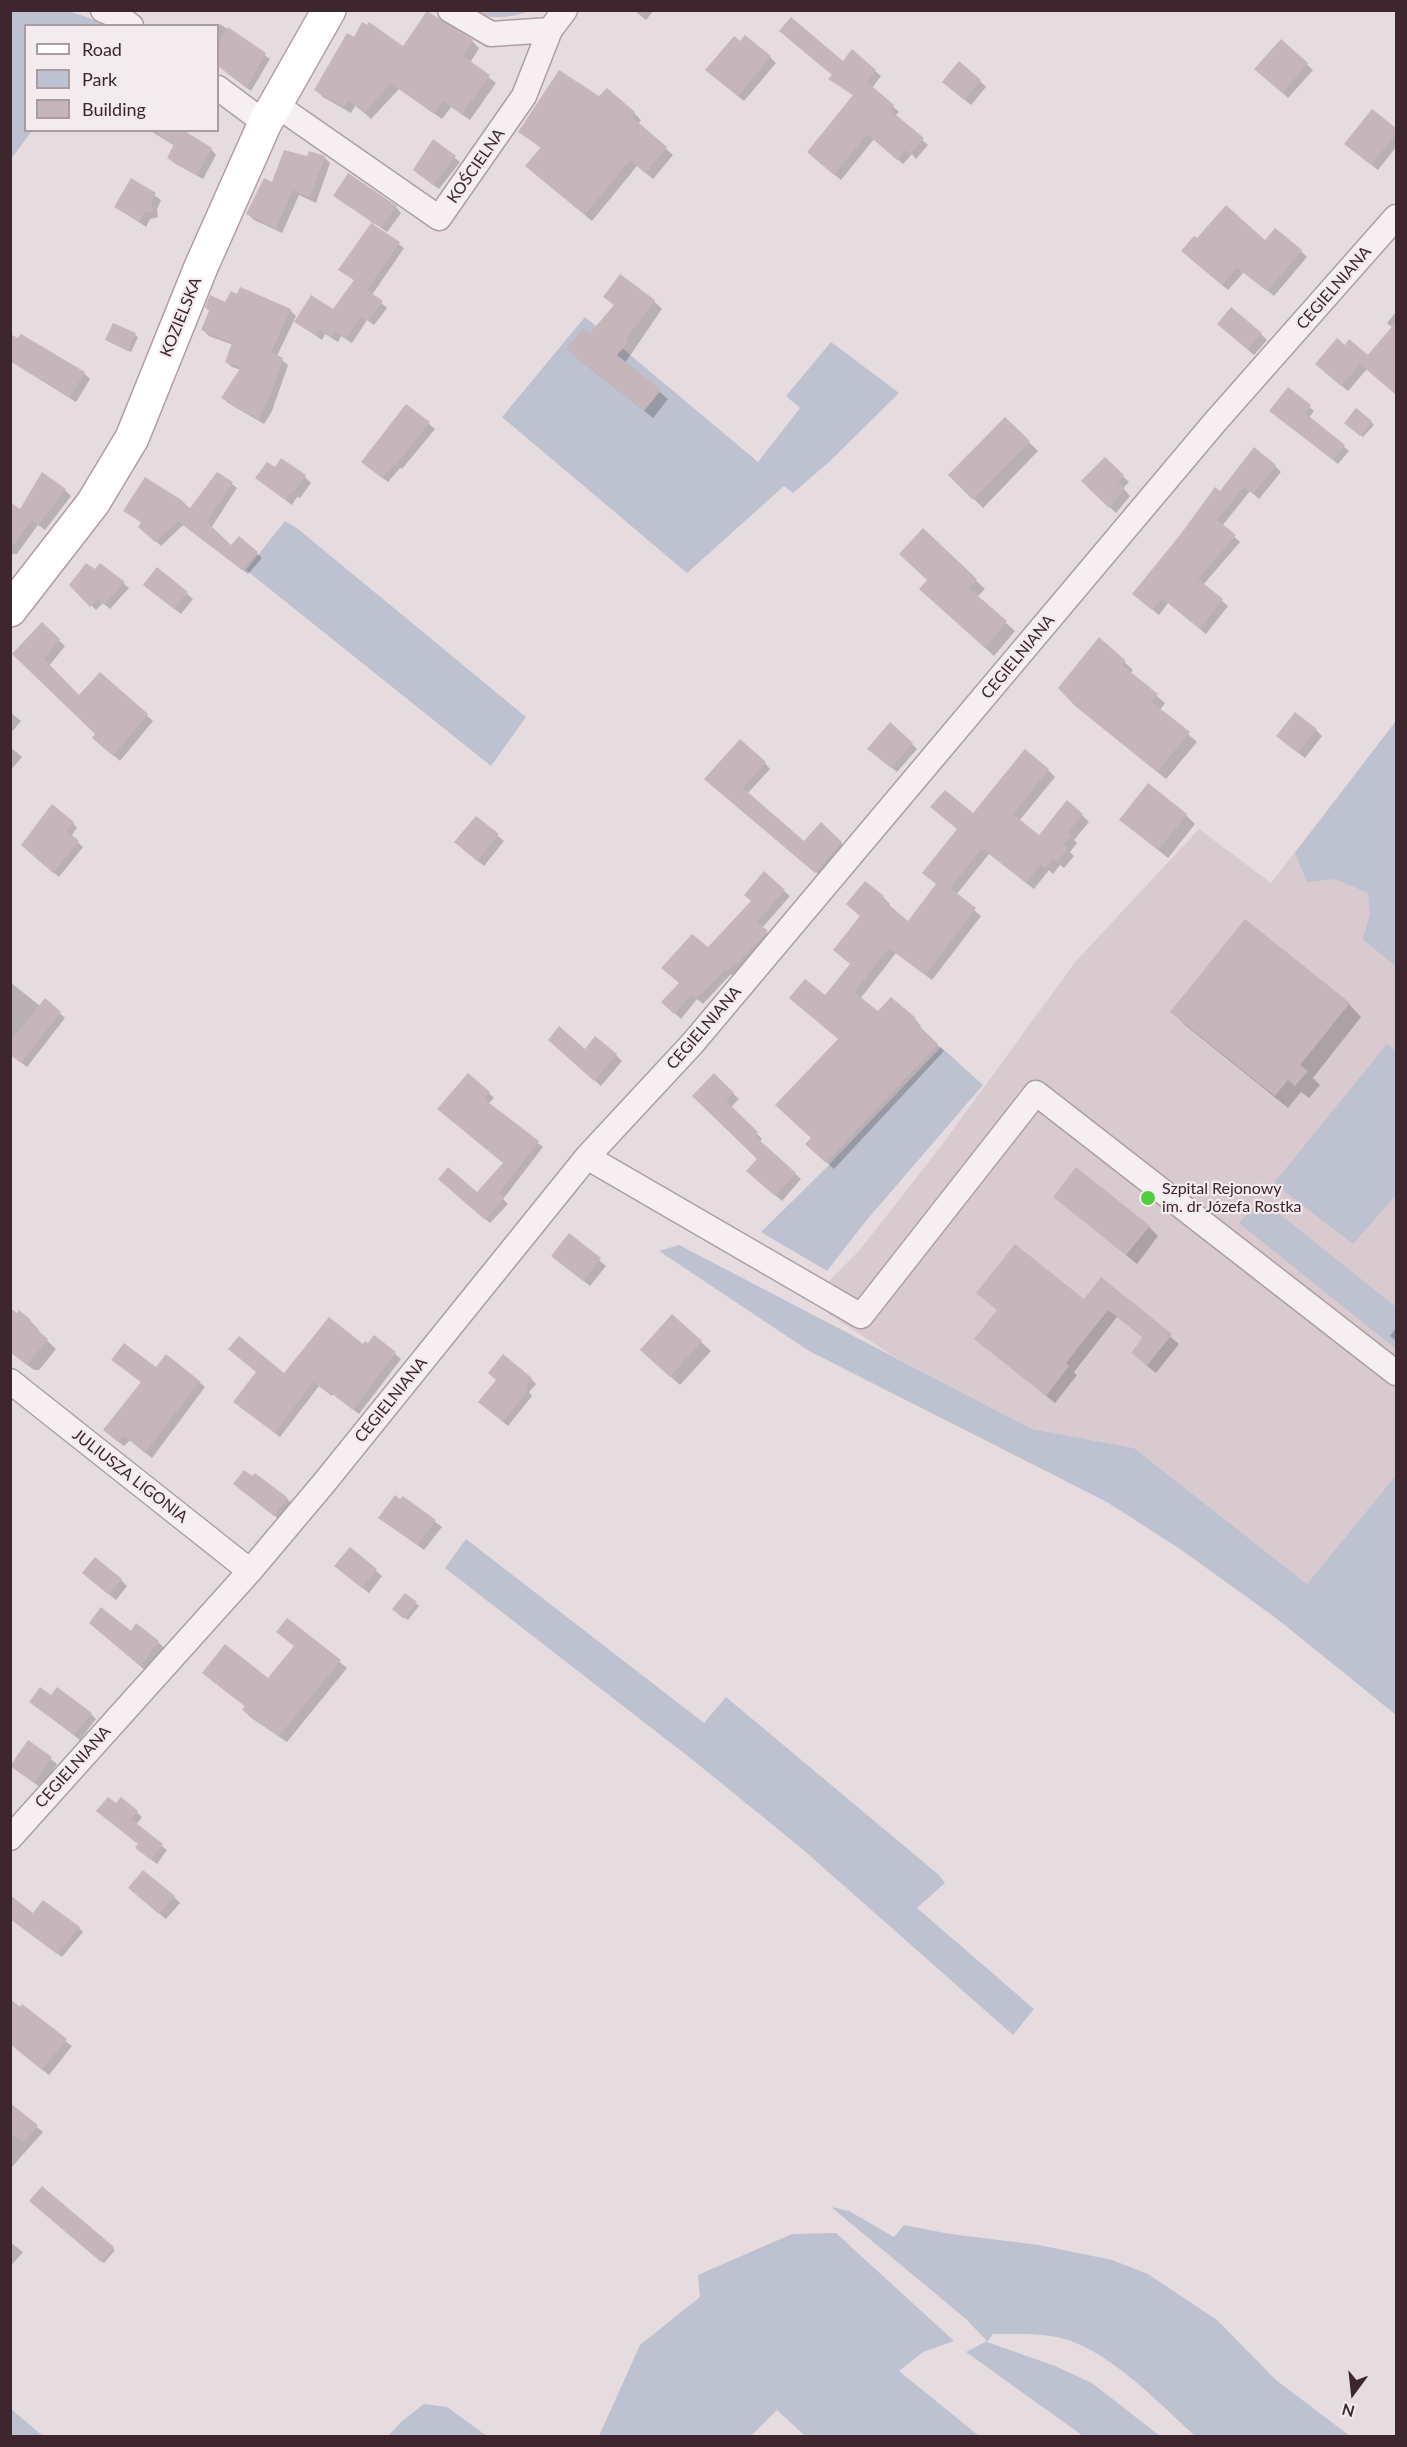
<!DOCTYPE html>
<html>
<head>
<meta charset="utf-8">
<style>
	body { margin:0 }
	#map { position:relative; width:1407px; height:2447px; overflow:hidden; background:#e6dce0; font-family:Lato,sans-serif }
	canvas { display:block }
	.frame { position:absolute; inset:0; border:12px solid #3d262d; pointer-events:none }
	.legend { position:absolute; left:24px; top:24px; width:195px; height:108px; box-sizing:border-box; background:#f4ebef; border:2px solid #ab9ca1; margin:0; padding:8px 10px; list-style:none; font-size:18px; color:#3d262d }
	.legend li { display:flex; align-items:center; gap:12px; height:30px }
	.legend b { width:30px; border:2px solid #ab9ca1 }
	.north { position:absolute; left:1323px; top:2363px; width:60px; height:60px; -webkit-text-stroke:4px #f4ebef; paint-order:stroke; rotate:195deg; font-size:16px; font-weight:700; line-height:24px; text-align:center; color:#3d262d }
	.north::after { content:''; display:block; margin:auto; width:21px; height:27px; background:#3d262d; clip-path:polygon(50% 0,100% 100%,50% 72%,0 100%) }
</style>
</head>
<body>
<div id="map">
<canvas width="1407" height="2447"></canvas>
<div class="frame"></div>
<ul class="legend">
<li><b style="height:8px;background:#fff"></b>Road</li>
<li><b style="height:16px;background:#bdc1d0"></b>Park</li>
<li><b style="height:16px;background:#c6b6bc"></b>Building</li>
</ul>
<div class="north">N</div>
</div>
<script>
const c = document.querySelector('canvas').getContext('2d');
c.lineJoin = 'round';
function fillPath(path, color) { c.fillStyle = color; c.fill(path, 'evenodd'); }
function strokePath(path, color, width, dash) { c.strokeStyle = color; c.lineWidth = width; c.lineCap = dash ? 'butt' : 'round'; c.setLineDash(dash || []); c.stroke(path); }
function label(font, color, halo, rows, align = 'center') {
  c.font = font + ' Lato,sans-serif'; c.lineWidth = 4.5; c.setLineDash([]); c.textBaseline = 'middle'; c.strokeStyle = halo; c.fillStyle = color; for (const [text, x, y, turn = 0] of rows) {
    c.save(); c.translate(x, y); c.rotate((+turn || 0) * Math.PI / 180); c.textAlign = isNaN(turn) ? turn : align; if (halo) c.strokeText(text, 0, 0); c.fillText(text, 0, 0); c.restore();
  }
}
fillPath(new Path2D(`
	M1396,721v754l-89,109 -173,-136 -102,-19 -139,-73 -64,-42 -5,-28 35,-35 82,-105 135,-185 123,-132 72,54z`), '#d8cacf');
fillPath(new Path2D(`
	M11,10l58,1 37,13 -80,2v104l6,1 -21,28z
	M466,11h63c-19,8 -43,8 -63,0z
	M585,317l173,145 42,-54 -14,-12 45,-54 68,51 -70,69 -36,31 -9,-7 -97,87 -185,-156z
	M285,521l13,8 228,188 -35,49 -245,-196z
	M1396,721v246l-33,-28 7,-25 -2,-21 -33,-14 -28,3 -12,-29z
	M1387,1044l9,7v144l-43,49 -79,-61z
	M941,1047l42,38 -118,137 -38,49 -66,-39 65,-64z
	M1261,1199l135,108v42l-157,-126z
	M679,1245l353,184 102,19 173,136 89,-109v240l-120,-97 -96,-69 -73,-47 -298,-151 -150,-100z
	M466,1539l238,184 22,-26 213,178 6,8 -28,25 117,101 -21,26 -213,-188 -106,-86 -249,-193z
	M831,2207l18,4 45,26 10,-12 46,9 89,11 73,15 36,14 69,46 59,60 74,56h-155c-36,-33 -89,-89 -138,-99 -20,-4 -44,-3 -64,-3l-6,8 68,24 37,17 68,53h-77l-117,-84 21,-11 -21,-22z
	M836,2233l118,108 -31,11 -24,19 80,65h-174l-28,-26 -26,26h-152l41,-91 60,-48 -2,-22 94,-41z
	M424,2404l23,3 40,29h-99l14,-15z
	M10,2409h1l32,27h-32z`), '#bdc1d0');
fillPath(new Path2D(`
	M634,10h20l-8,10z
	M427,13l45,28 7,7 -9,15 26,20 -26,37 -19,-13 -9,12 -43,-30 -28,30 -15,-14 -5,8 -28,-16 -7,-7 38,-51 50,9z
	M220,24l50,35 -19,32 -33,-25v-38z
	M1281,41l32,29 -25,28 -25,-23z
	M770,57l6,6 -32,38 -31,-25z
	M843,63l32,8 6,5 -9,12 27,24 -4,4 33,29 -12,14 -4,-5 -9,10 -29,-25 -33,41 -27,-22 40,-62 -24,-17z
	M980,81l6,6 -15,18 -21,-17z
	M600,98l34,15 7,7 -3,4 35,31 -20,24 -16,-13 -45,55 -58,-48 7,-25 -21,-16z
	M1372,111l24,19v17l-18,23 -26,-20z
	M149,130h31l31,19 5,6 -13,24 -29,-16 -5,-5 6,-12z
	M433,141l27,21 -21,27 -19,-14v-16z
	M324,157l6,6 -14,40 -17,-8 -17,38 -28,-13 -6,-6 24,-30 36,-26z
	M131,180l30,20 -4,9 1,8 -8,2 -4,8 -30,-20z
	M335,196l61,11 5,6 -14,19 -13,-9 -1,3 31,22 -32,47 15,13 -13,17 -7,-5 -15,23 -11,-7 -3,6 -13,-8 -3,6 -26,-18 37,-11 22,-30 -15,-11 33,-47z
	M1265,242l36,9 6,6 -33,39 -30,-24 -16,18 -39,-33z
	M605,297l49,4 8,8 -37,54 43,36 -15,19 -77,-61 39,-51z
	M226,304l64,6 6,6 -19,40 11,9 -16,46 -8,13 -36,-21 -5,-5 18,-28 -9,-3 -6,-5 7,-17 -24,-9 -6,-6z
	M1396,312v82l-29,-25 -19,22 -25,-21 22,-23 23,10 25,-29 -6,-5z
	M1225,330l36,4 6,6 -13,15z
	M135,335l3,2 -7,15 -24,-12z
	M10,361l74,12 6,6 -14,23z
	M1289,390l25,21 -5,7 40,33 -11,13 -62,-49z
	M407,406l28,23 -33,40 -2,-1 -12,14 -20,-15z
	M1005,419l33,32 -55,57 -33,-33z
	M1371,422l3,3 -11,12 -14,-11z
	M1105,459l24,23 -6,6 7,8 -14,17 -33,-32z
	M1275,466l6,6 -22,27 -9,-8 -28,35 18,16 -37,43 25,21 -22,28 -38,-31 -9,12 -19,-16 80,-106z
	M275,469l30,8 6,6 -11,15 -3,-1 -5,8 -35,-27z
	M218,474l19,14 -26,40 21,19 7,-9 23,20 -14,16 -65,-49 -22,21 -21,-20 2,-3 -17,-12h66z
	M65,490l6,6 -26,34 -7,-5 -22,30 -2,-2 -4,5v-54l11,8z
	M923,530l62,59 -8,8 38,34 -21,25 -64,-59z
	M100,565l29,23 -19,21 -7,-6 -7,7 -25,-25 24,-14z
	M151,591l35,2 7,6 -12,15z
	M42,624l23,22 -16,20 30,31 21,-23 53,47 -33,40 -20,-18 -3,-9 -83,-80z
	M1099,639l34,31 -3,4 35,29 -5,7 37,32 -31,37 -80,-65z
	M10,712l11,9 -11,13z
	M1316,730l6,6 -17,22 -21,-16z
	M912,744l5,5 -20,23 -23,-18z
	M10,747l12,10 -12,14z
	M765,763l5,6 -23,25 57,49h37l6,5 -25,29 -111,-92z
	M1048,770l7,7 -36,44 20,16 43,-22 7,7 -15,18 3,3 -7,9 4,4 -10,12 -4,-3 -7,9 -4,-4 -15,19 -45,-35 -33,41 25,21 -49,64 -36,-27 -36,46 18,14 13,-14 24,20 6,7 -2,2 25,23 -110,118 -27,-25 6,-6 26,-98 -14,-43 27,-32 13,-82 18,14 7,7 -2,3 20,16 30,-38 35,-70z
	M1186,815l9,9 -27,34 -47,-38z
	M476,818l28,23 -20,25 -22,-18z
	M73,823l4,5 -6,8 12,11 -24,30 -32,-27z
	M784,891l6,5 -28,32 10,10 -29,31 -2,-2 -8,9 -2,-2 -28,30 -6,-5 -16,20 -18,-17 45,-53z
	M10,982l30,24 5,-6 20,18 -38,49 -17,-13z
	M1349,1004l12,13 -48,61 7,7 -11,13 -8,-6 -13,16 -103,-83 -13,-13z
	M556,1046l60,9 6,6 -21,25z
	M714,1076l25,23 -8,8 31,32 -3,3 42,37 -19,22 -29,-25 6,-17 -65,-63z
	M489,1093l5,5 -6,6 55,43 -40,52 5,5 -18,19 -45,-39 32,10 28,-31 -61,-50z
	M1055,1197l94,30 9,9 -21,28z
	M569,1235l37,31 -16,20 -31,-24z
	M1101,1280l78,64 -23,29 -15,-12 3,-23 -27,-21 -43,55 3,3 -22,28 -79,-64 23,-28 85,-9z
	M672,1316l39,35 -31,34 -29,-26z
	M30,1321l9,9 -1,2 18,17 -17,21h-5l-24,-18v-29z
	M1396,1328v13l-6,-5z
	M375,1337l26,22 -42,55 -26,-20 -1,2 -13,-10 -39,51 -40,-30 17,-35 27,4 84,-31z
	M113,1360l86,22 6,5 -53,71 -22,-18 -6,6 -13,-10 31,-53z
	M531,1379l5,5 -7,8 3,4 -24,30 -23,-19z
	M241,1489l46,10 5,5 -12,16z
	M403,1498l39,29 -18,23 -44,-32z
	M350,1549l32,27 -13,17 -27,-21z
	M91,1579l30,1 6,6 -11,14z
	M405,1595l14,11 -11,14 -12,-9z
	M288,1620l59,48 -60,74 -37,-25 -6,-7 2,-3 -35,-27h57l27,-33 -17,-15z
	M97,1629l34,4 27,9 6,6 -18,23z
	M37,1707l54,7 5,5 -16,21z
	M29,1742l28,22 -16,24 -29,-22z
	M121,1799l21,18 -6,8 31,25 -10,14 -20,-16 3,-3 -23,-40z
	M136,1894l38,3 6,6 -14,16z
	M33,1915l46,13 4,4 -21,25 -52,-39z
	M20,2009l52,37 -23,29 -39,-31z
	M10,2105l33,27 -33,37z
	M42,2188l73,62 -11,13 -73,-62z
	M10,2242l13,10 -13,15z`), '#0003');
fillPath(new Path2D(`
	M427,11l46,29 -10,16 27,19 -28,39 -19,-13 -9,13 -43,-31 -27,30 -16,-13 -4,7 -30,-17 33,-57 7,4 8,-15 5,3 2,-3 34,24z
	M791,17l52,44 9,-12 24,21 -9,12 27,23 -4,5 34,28 -14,16 -5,-4 -8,10 -30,-26 -33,41 -27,-23 46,-57 -25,-16 4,-4 -53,-44z
	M228,27l38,26 -20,35 -28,-22v-22z
	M745,35l26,21 -33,40 -33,-26 29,-34 6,5z
	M1281,39l27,24 -26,30 -28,-24z
	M959,61l22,19 -17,20 -22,-18z
	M559,70l40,26 8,-8 28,24 -3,5 35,30 -22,26 -15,-13 -45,55 -60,-49 16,-19 -23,-15z
	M1372,109l24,19v6l-25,31 -27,-21z
	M151,130h32l29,18 -15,27 -30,-17 7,-14z
	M433,139l23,17 -23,29 -20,-15z
	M284,150l23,6 2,-5 16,5 -15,42 -17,-8 -17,38 -30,-14 18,-36 8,4z
	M348,173l49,33 -16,22 -48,-32z
	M131,178l25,15 -5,9 2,9 -9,2 -5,9 -25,-15z
	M1226,205l39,35 10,-12 27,22 -35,41 -30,-23 -15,17 -41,-34 13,-15 3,2z
	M371,223l29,19 -33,48 16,11 -15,20 -7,-5 -15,23 -10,-7 -4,6 -12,-8 -4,6 -22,-14 17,-27 22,14 21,-29 -16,-10z
	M620,274l35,26 -29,39 3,2 -12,14 44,35 -17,21 -78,-62 17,-21 7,5 24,-28 -11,-8z
	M240,287l51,22 -20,43 12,6 -10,31 -15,30 -37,-21 20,-31 -16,-5 7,-19 -31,-13 8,-19 -4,-4 5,-12 15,7 6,-11 6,3z
	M1231,307l31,26 -14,17 -31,-26z
	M1396,322v73l-36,-31z
	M113,323l23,10 -8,18 -23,-11z
	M10,334l8,4 3,-4 64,38 -15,25 -60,-36z
	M1337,338l8,7 4,-6 19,16 -27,31 -26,-22z
	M1288,387l23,18 -6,8 40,32 -12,15 -64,-49z
	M406,404l24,18 -34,43 -2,-1 -12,14 -21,-16z
	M1356,408l16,13 -12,15 -16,-13z
	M1005,417l25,24 -57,59 -25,-25z
	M1254,447l22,18 -23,29 -9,-7 -27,33 19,15 -38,44 25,20 -23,30 -38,-31 -10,12 -20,-16 48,-59 35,-48 5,4z
	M1105,457l19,18 -6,7 7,6 -16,20 -28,-27z
	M281,458l25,17 -13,18 -2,-1 -6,8 -30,-22 12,-16 8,5z
	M42,472l24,17 -28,36 -6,-5 -22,29v-47l10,7z
	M217,472l16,10 -26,40 24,23 8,-9 19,16 -16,18 -64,-49 -23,21 -17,-15 3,-5 -18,-11 22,-34 35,22 10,9z
	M923,528l54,51 -8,9 38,33 -22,27 -66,-59 8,-9 -28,-26z
	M86,563l9,6 5,-6 25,19 -21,23 -6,-6 -8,8 -21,-22z
	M157,567l31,25 -14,17 -31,-24z
	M42,622l18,17 -16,20 35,36 21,-23 48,42 -35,42 -21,-18 3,-4 -83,-80z
	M1099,637l27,24 -4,4 36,29 -6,8 38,30 -33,40 -82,-66 -17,-18z
	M1295,712l22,17 -19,24 -22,-17z
	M890,722l23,21 -22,25 -24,-19z
	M740,739l26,23 -23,26 61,53 17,-19 21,20 -27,31 -111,-94z
	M1025,749l24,20 -36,45 26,21 28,-35 16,14 -15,18 3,3 -7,9 4,4 -11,14 -4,-3 -8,9 -4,-4 -15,19 -44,-35 -32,40 26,20 -51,67 -36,-27 -35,44 24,19 13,-14 25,21 -3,2 25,24 -112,119 -21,-19 6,-6 -36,-33 63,-66 -49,-41 16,-19 20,16 25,-31 -17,-14 27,-34 -14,-12 19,-23 19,15 -2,3 26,22 28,-37 -14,-11 35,-44 -27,-22 15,-17 28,23z
	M1148,783l39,31 -29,36 -39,-30z
	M52,804l22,18 -8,8 13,11 -26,32 -32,-28z
	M476,816l23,18 -22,27 -23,-19z
	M764,871l21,19 -28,32 11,9 -31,33 -2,-1 -8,9 -2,-2 -29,29 -5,-4 -17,19 -13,-12 18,-19 -18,-15 31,-34 16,13 43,-46 -7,-6z
	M1245,919l105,84 -50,62 8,6 -13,15 -7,-6 -13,16 -105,-84z
	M45,998l16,14 -40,51 -11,-8v-13z
	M559,1026l26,23 10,-13 22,18 -23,27 -46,-41z
	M468,1073l22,19 -6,7 55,42 -40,52 5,5 -19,22 -47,-41 10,-12 29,25 26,-29 -66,-54z
	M714,1073l20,20 -8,8 32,31 -3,4 41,37 -21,23 -29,-25 11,-12 -65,-63z
	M1076,1167l74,59 -24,29 -73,-58z
	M569,1233l32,25 -18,23 -32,-25z
	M1015,1244l69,55 17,-22 71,57 -25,32 -16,-13 12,-16 -35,-27 -42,53 3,3 -23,30 -72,-57 23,-29 -21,-17z
	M10,1308l7,5 2,-3 12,10 -2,3 19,16 -21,26 -17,-13z
	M672,1314l30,27 -32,36 -30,-27z
	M329,1317l34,27 2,-3 3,2 6,-8 22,17 -43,58 -26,-20 -1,1 -13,-9 -38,51 -42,-31 23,-30 -28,-23 11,-13 45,37z
	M124,1343l32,24 10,-13 34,27 -55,72 -22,-18 -5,7 -15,-12 38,-48 -30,-22z
	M503,1354l29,24 -7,9 3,3 -25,32 -25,-20 18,-22 -8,-7z
	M244,1470l8,6 3,-3 33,25 -14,18 -41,-32z
	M395,1495l5,4 3,-3 33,24 -19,25 -39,-27z
	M350,1547l27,22 -15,19 -28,-22z
	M95,1557l27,22 -13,16 -27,-22z
	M405,1593l12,9 -13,17 -12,-10z
	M101,1607l30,24 5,-8 23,18 -19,25 -51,-43z
	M287,1618l54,42 -62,76 -37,-26 3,-4 -43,-33 23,-29 43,34 26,-32 -18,-14z
	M40,1687l11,8 6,-8 35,26 -18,22 -45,-33z
	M28,1740l24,17 -18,26 -24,-17z
	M108,1797l8,6 5,-6 17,14 -7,8 32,25 -12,16 -16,-12 3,-4 -42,-33z
	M143,1870l32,26 -16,18 -31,-26z
	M10,1895l23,18 10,-13 37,27 -23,27 -47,-35z
	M10,1999l10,8 2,-3 45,35 -25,31 -32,-26z
	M10,2103l28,22 -14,18 -14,-11z
	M42,2186l72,61 -13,15 -72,-61z`), '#c6b6bc');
const minor = new Path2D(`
	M103,10l15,6 13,10
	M450,10l41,24 59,-4 15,-20
	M218,88l47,35
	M275,104l164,114 85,-122 26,-66
	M587,1157l274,159 175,-223 360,280
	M10,1381l240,190
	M10,1838l240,-267 74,-88 263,-326 105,-113 523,-622 181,-205`);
const primary = new Path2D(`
	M10,610l83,-107 39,-65 69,-171 64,-144 64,-113`);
strokePath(minor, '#ad9ea3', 27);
strokePath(primary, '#b29ba4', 36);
strokePath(minor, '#f5eff1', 24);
strokePath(primary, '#fff', 33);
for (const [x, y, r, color] of [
	[1148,1198,8,"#50ce3f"]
]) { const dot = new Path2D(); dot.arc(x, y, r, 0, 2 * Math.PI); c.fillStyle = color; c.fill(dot); strokePath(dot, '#f4ebef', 2); }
label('16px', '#3d262d', '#f4ebef', [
	["KOŚCIELNA",476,166,-55],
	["CEGIELNIANA",1334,288,-49],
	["KOZIELSKA",181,317,-68],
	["CEGIELNIANA",1018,657,-50],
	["CEGIELNIANA",704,1028,-49],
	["CEGIELNIANA",391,1400,-51],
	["JULIUSZA LIGONIA",130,1476,38],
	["CEGIELNIANA",73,1767,-48]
]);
label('16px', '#3d262d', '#f4ebef', [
	["Szpital Rejonowy",1162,1189],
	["im. dr Józefa Rostka",1162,1207]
], 'left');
</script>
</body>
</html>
